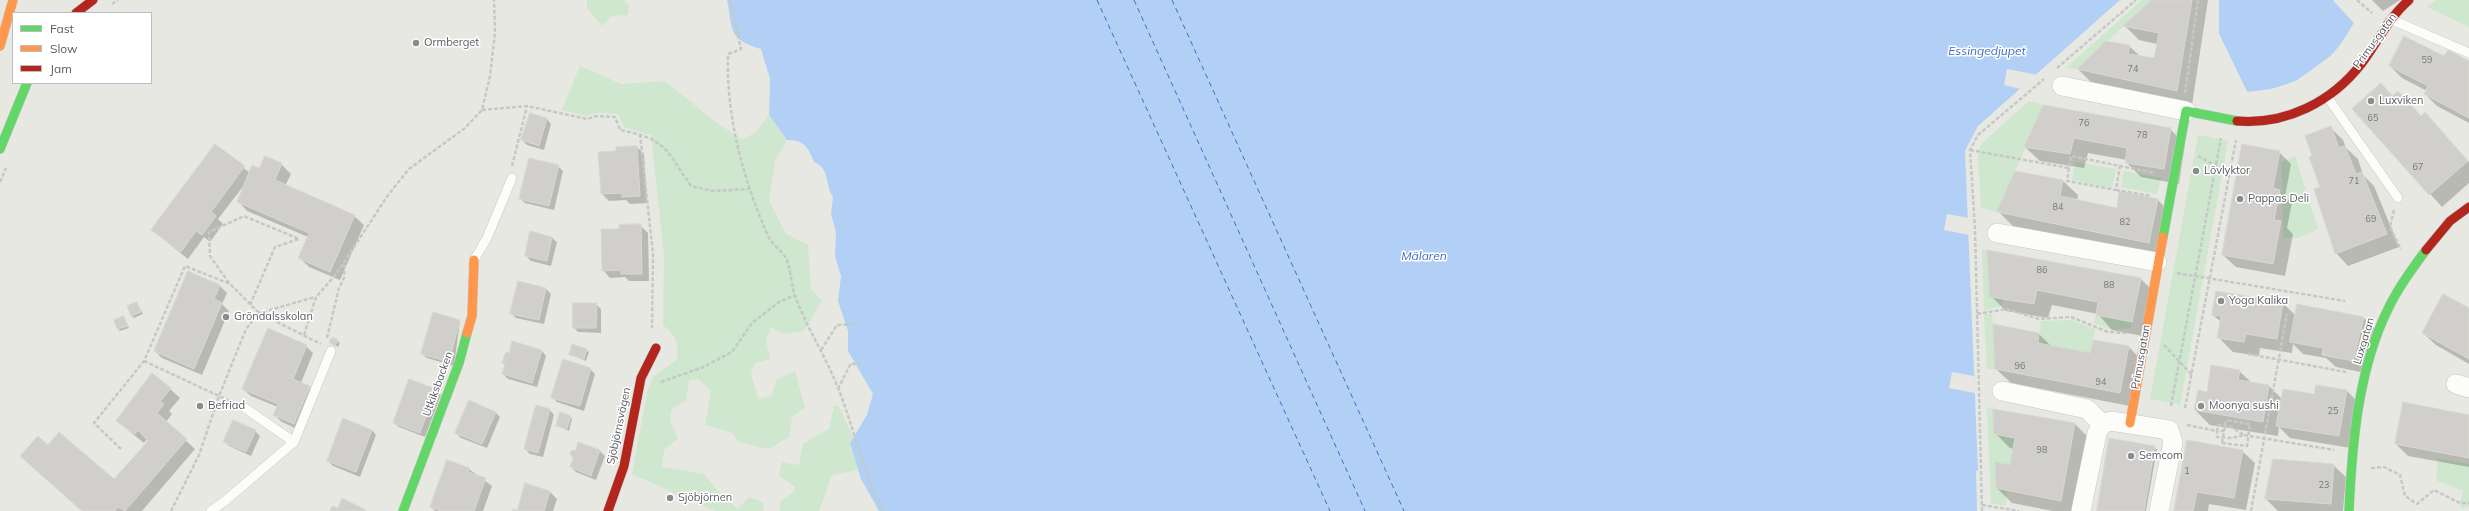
<!DOCTYPE html>
<html>
<head>
<meta charset="utf-8">
<style>
	body { margin:0 }
	#map { position:relative; width:2469px; height:511px; overflow:hidden; background:#e8e8e2; font-family:Mulish,sans-serif }
	canvas { display:block }
	.legend { position:absolute; left:12px; top:12px; width:140px; height:72px; box-sizing:border-box; background:#fff; border:1px solid #bcbdbf; margin:0; padding:5px 7px; list-style:none; font-size:12px; color:#585a60 }
	.legend li { display:flex; align-items:center; gap:8px; height:20px }
	.legend b { width:20px; border:1px solid #bcbdbf }
</style>
</head>
<body>
<div id="map">
<canvas width="2469" height="511"></canvas>
<ul class="legend">
<li><b style="height:5px;background:#63d668"></b>Fast</li>
<li><b style="height:5px;background:#ff974d"></b>Slow</li>
<li><b style="height:5px;background:#b3261e"></b>Jam</li>
</ul>
</div>
<script>
const c = document.querySelector('canvas').getContext('2d');
c.lineJoin = 'round';
function fillPath(path, color) { c.fillStyle = color; c.fill(path, 'evenodd'); }
function strokePath(path, color, width, dash) { c.strokeStyle = color; c.lineWidth = width; c.lineCap = dash ? 'butt' : 'round'; c.setLineDash(dash || []); c.stroke(path); }
function label(font, color, halo, rows, align = 'center') {
  c.font = font + ' Mulish,sans-serif'; c.lineWidth = 3; c.setLineDash([]); c.textBaseline = 'middle'; c.strokeStyle = halo; c.fillStyle = color; for (const [text, x, y, turn = 0] of rows) {
    c.save(); c.translate(x, y); c.rotate((+turn || 0) * Math.PI / 180); c.textAlign = isNaN(turn) ? turn : align; if (halo) c.strokeText(text, 0, 0); c.fillText(text, 0, 0); c.restore();
  }
}
fillPath(new Path2D(`
	M587,0h37l5,5 -1,10 -16,1 -10,10 -15,-18z
	M2142,0h10l-75,69 -11,-1z
	M2436,0h33v27l-42,-20z
	M580,66l41,18 44,-3 49,40 28,18 13,-6 14,-18 18,25 -12,21 -6,39 17,34 22,11 3,44 11,12 -18,30 -22,3 -11,-7 -5,14 4,18 -15,4 -4,10 7,26 14,-3 4,-16 19,-9 10,37 -13,9 -3,20 -20,12 -30,-7 -8,-10 -26,-7 6,-34 -13,-12 -9,1 -3,20 -15,10 -1,10 8,19 -14,11 -2,17 42,7 16,19 18,16 11,-12 14,5 1,9h-49l-83,-37 15,-82 7,-16 23,-17c2,-16 -1,-23 -14,-34l1,-70 -13,-120 -27,-8 -6,-13 -23,-1 -8,3 -25,-6z
	M2029,101l15,4 -47,107 -16,-4 -3,-52 3,-12z
	M2198,135l30,6 -48,264 -30,-6z
	M2295,156l23,73 -20,9h-15l-2,-76z
	M2075,162l41,7 -4,19 -40,-8z
	M2124,171l37,7 -4,16 -36,-7z
	M1982,249l5,1 3,46 13,3 -1,7 -18,4z
	M1984,314h8l3,55h-8z
	M2096,315l36,7 -1,6 -19,2 -18,-7z
	M2071,320l24,9 -5,24 -52,-10 3,-22z
	M834,406h5l14,31 -3,6 8,27 -26,5 -13,36h-39v-9l14,-10 1,-5 -16,-11 3,-14 17,3 4,-21 26,-15z
	M1987,408l6,1 1,25 21,4 -5,27 -15,-3 1,26 11,3 -2,15 -14,-3z
	M2438,458l31,6v43l-8,1 -1,-5 3,-12 -27,-11z`), '#cfe6cf');
fillPath(new Path2D(`
	M727,0h1393l-142,126 -13,25 13,319 -2,1 1,40h-1098l-18,-32 -11,-36 17,-28 6,-21 -25,-43v-20l-10,-30 3,-25 -6,-20 1,-24 -5,-18 2,-17c-8,-12 -3,-29 -19,-35 -6,-15 -10,-22 -27,-22l-18,-25 1,-36 -9,-30c-33,-10 -28,-18 -34,-49z
	M2219,0h114l21,23c-24,44 -57,66 -107,69l-28,-58z`), '#b2d0f6');
fillPath(new Path2D(`
	M2217,0h2v34l28,58 26,-3 23,-8 40,-29 18,-29 -21,-23h3l20,24 -19,30 -29,22 -35,15 -27,3 -29,-60z
	M2007,69l31,6 -17,14 -17,-4z
	M1947,214l22,4v17l-25,-5z
	M1952,372l22,4 1,17 -26,-5z`), '#e8e8e2');
fillPath(new Path2D(`
	M2154,0h54l-16,105 -100,-22 -14,-14 51,-23 12,11 13,3 3,-16 -18,-4 -14,-14z
	M2372,0h28l-17,11z
	M2445,58l24,3v62l-32,-17 -12,-12 2,-3 -25,-13 -12,-12z
	M2381,84l12,12 5,-4 23,25 4,-3 44,48v21l-27,24 -89,-98z
	M2044,106l126,23 15,15 -6,40 -38,-7 -15,-15 1,-2 -39,-7 -4,15 -44,-7 -15,-14z
	M547,119l4,5 -7,26 -17,-5 -5,-5z
	M2331,128l12,12 3,8 12,11 5,16 11,11 25,61 -51,19 -12,-13 -23,-96z
	M215,146l35,27 31,-9 10,10 -6,12 69,30 10,9 -24,55 -31,-13 -10,-10 9,-20 -61,-26 -9,-10 7,-17 -27,35 5,5 -13,18 -6,-5 -16,22 -36,-29z
	M637,147l7,7 3,49 -17,1 -4,-4 -17,1 -7,-7 -3,-41 18,-1z
	M2279,152l12,12 -6,33 7,6 -5,25 6,6 -8,42 -49,-9 -13,-12z
	M558,166l5,5 -9,39 -29,-7 -5,-5z
	M2063,181l15,14 -1,6 41,8 40,-9 14,15 -9,42 -150,-31 -14,-14z
	M640,225l8,8 1,48h-20l-4,-4 -15,1 -7,-8 17,-40z
	M531,233l21,5 5,4 -6,24 -20,-5 -5,-5z
	M1988,251l152,27 15,15 -8,44 -35,-7 -14,-16 -46,-9 -4,13 -42,-7 -15,-15z
	M518,283l28,6 5,5 -7,30 -28,-6 -5,-5z
	M220,286l7,7 -5,11 7,7 -27,64 -40,-17 -7,-7z
	M137,303l6,11 -9,4 -3,-3z
	M2283,303l13,13 68,2 12,12 -11,43 -29,-6 -10,-9 -23,-4 -10,-10 -1,9 -32,-5 -1,8 -26,-4 -15,-15 3,-15 -8,-7z
	M596,304l5,5v24l-23,-1 -4,-4z
	M2469,309v55l-33,-19 -13,-12z
	M124,317l5,11 -9,3 -2,-2z
	M460,321l-6,45 -27,-8 -5,-4z
	M2039,334l12,12 39,8 39,-7 14,15 -8,45 -124,-24 -15,-14z
	M333,338l7,5 -2,4 -5,-3z
	M306,346l7,7 -12,30 8,4 7,7 -15,37 -19,-9 -8,-7 4,-8 -27,-11 -8,-7z
	M586,350l3,2 -3,9 -16,-7z
	M542,351l4,5 -9,31 -29,-8 -5,-5z
	M590,369l5,5 -11,37 -27,-9 -4,-4z
	M2239,371l13,12 17,3 13,13 33,-4 2,-9 30,5 12,12 -8,45 -61,-10 -11,-11 -1,9 -68,-11 -15,-15 13,-17z
	M410,380l26,10 5,5 -16,42 -26,-10 -5,-4z
	M170,389l10,9 -11,13 3,3 -6,8 29,27 -53,62h-60l-61,-55 27,-10 66,34 35,-39 -2,-2 -3,4 -27,-22z
	M550,410l4,5 -11,42 -13,-3 -5,-5z
	M1994,410l81,14 15,15 -14,72h-23l-41,-8 -15,-15 14,-22 3,-17 -4,-1 -15,-15z
	M495,412l5,5 -13,31 -26,-10 -5,-5z
	M570,416l2,3 -3,12 -12,-5z
	M2469,416v51l-61,-11 -12,-12z
	M372,430l4,5 -16,42 -27,-11 -5,-5z
	M255,431l5,5 -9,20 -22,-10 -5,-4z
	M2110,439l47,10 -11,62h-48z
	M579,444l21,7 5,5 -9,24 -20,-8 -5,-5z
	M2242,451l13,12 -9,47 -37,-6 -1,7h-33z
	M2274,460l59,5 13,12 -3,34h-65l-12,-12z
	M469,469l23,17 -9,25h-48l-4,-4z
	M526,484l24,8 7,7 -4,12h-35z`), '#0003');
strokePath(new Path2D(`
	M1097,0l233,511
	M1134,0l231,511
	M1172,0l232,511`), '#3e6cc2', 1, [5, 4]);
const building = new Path2D(`
	M2152,0h40l-15,91 -100,-22 29,-28 24,4 -2,9 26,4 5,-25 -36,-7z
	M2404,36l40,20 4,-6 21,11v57l-45,-24 4,-8 -39,-20z
	M2381,83l11,13 6,-5 23,25 4,-4 43,49 -39,34 -77,-86z
	M2044,105l127,23 -7,41 -39,-6 2,-15 -53,-10 -4,16 -46,-7z
	M530,113l17,5 -8,28 -18,-6z
	M2331,126l8,22 6,-2 11,28 6,-2 25,62 -52,20 -21,-65 6,-2 -11,-30 3,-1 -7,-20z
	M215,144l30,22 -34,46 5,4 -14,19 -6,-4 -15,21 -30,-22z
	M2242,144l38,7 -7,37 7,2 -6,30 7,1 -8,43 -51,-9z
	M637,146l3,50 -18,1v-4l-21,1 -3,-42 18,-1v-4z
	M265,156l17,7 -7,17 80,35 -25,57 -32,-14 11,-25 -72,-31 15,-37 7,3z
	M529,158l30,7 -10,41 -30,-7z
	M2015,171l48,9 -3,16 57,12 2,-17 39,8 -9,44 -152,-31z
	M641,224l1,50h-21v-4l-19,1 -1,-42h18v-4z
	M530,231l22,6 -5,24 -22,-5z
	M1987,250l154,28 -9,44 -36,-7 2,-13 -61,-12 -3,14 -44,-7z
	M188,271l32,14 -6,14 8,4 -28,66 -40,-18z
	M518,281l28,7 -7,32 -29,-6z
	M2216,291l67,11 -6,37 -31,-5 -2,8 -27,-4 4,-22 -9,-1z
	M2443,294l26,14v51l-47,-26z
	M137,302l4,10 -10,4 -4,-10z
	M573,303h24l-1,25h-23z
	M2297,304l67,13 -11,44 -31,-6 1,-7 -33,-6z
	M433,312l27,8 -11,42 -28,-8z
	M124,316l4,10 -11,3 -3,-9z
	M1993,324l46,9 -1,10 52,10 3,-13 36,6 -9,47 -125,-24z
	M268,328l39,17 -14,34 17,7 -16,38 -21,-9 5,-11 -36,-15z
	M333,337l5,3 -3,6 -6,-4z
	M512,341l30,9 -10,33 -30,-9 3,-10 -3,-1 2,-7 2,-4 3,1z
	M572,344l15,5 -3,10 -15,-4z
	M563,359l28,9 -11,38 -29,-8z
	M2211,365l29,5 -2,10 31,5 -6,37 -69,-12 4,-20 9,2z
	M152,373l19,15 -11,14 4,2 -7,9 30,26 -62,72 -7,-4 -3,4h-33l-62,-55 18,-20 10,9 11,-13 55,47 34,-38 -10,-11 -3,4 -19,-13z
	M409,379l27,10 -16,44 -27,-10z
	M2316,385l31,5 -8,46 -63,-10 7,-37 31,5z
	M469,400l27,12 -14,32 -27,-11z
	M2403,402l66,13v43l-74,-14z
	M536,405l14,4 -12,44 -14,-4z
	M1993,409l82,14 -14,78 -65,-13 -1,-26 15,3 5,-27 -21,-4z
	M560,412l11,4 -4,13 -11,-3z
	M343,418l29,12 -16,42 -29,-11z
	M233,420l23,10 -10,22 -23,-10z
	M2109,438l46,8 -11,65h-47z
	M2187,440l56,10 -9,48 -37,-6 -4,19h-19z
	M578,442l22,8 -9,26 -21,-9 3,-9 -3,-4 1,-3 5,-1z
	M2273,459l61,5 -3,40 -66,-5z
	M447,460l23,8 -2,4 18,6 -12,33h-33l-11,-4z
	M525,483l25,8 -6,20h-32l1,-2 4,1z
	M342,498l24,12v1h-36l2,-5 6,2z`);
fillPath(building, '#d0cfcc');
strokePath(building, '#d8d7d1', 1);
const lane = new Path2D(`
	M2390,19l79,34
	M2328,98l70,100
	M474,260l13,-22 25,-60
	M245,408l49,34
	M211,511l14,-10 69,-59 37,-91`);
const street = new Path2D(`
	M2062,86l124,25
	M1997,233l160,29
	M2456,384l13,4
	M2002,391l85,18 15,15
	M2081,511l16,-78 5,-9 9,-3 58,9 4,12 -14,69`);
const fast = new Path2D(`
	M0,149l27,-66
	M2163,237l23,-126 51,10
	M403,511l56,-148 8,-30
	M2349,511c3,-67 9,-141 39,-202 10,-21 24,-40 38,-59`);
const slow = new Path2D(`
	M0,46l13,-46
	M467,333l5,-17 2,-56
	M2130,423l33,-186`);
const jam = new Path2D(`
	M76,13l17,-13
	M2237,121c49,4 95,-19 125,-58 16,-21 26,-45 47,-63
	M2426,250l24,-29 19,-14
	M608,511l16,-45 17,-88 15,-30`);
strokePath(lane, '#c5c6c4', 10);
strokePath(street, '#c5c6c4', 20);
strokePath(fast, '#c5c7c5', 10);
strokePath(slow, '#c5c7c5', 10);
strokePath(jam, '#c5c7c5', 10);
strokePath(new Path2D(`
	M730,0l11,49 -13,5c-2,63 15,125 40,182 4,9 15,15 19,24 4,11 4,24 8,36 11,30 29,58 41,87 18,42 25,88 48,128
	M2357,0l15,13
	M112,4l6,-4
	M2057,68l79,-68
	M2185,93l13,-93
	M482,110l45,-4 60,13 10,-3 18,1 5,13c47,9 45,19 71,56l22,5 36,-2
	M640,134l13,120 -1,74
	M1970,150l99,18 2,-12 84,17
	M2198,156l31,17
	M512,166l15,-60
	M2069,168l-2,13 49,9 4,-24
	M0,182l6,-14
	M2116,190l35,6
	M2394,210l-4,17 11,23
	M2177,273l168,28
	M229,283l-19,-27 -1,-24 35,-16 55,23
	M250,305l25,-58 24,-8
	M1977,314l30,-5 32,10 32,-2 37,15 18,1
	M304,335l12,-38 21,-24 51,-78 21,-26 56,-41 17,-18 8,-34 5,-43 -1,-33
	M327,338l12,-50 5,-10 1,-16
	M2164,345l28,30
	M821,350l16,-25 17,-1
	M2248,354l98,18
	M144,361l90,42
	M661,382l40,-14 31,-16 20,-29 27,-21 16,-7
	M838,389l13,-26 6,2 6,-2
	M2171,406l50,-268
	M2185,408l51,-268
	M2187,425l30,6 1,-6 13,2 13,8 -12,3 -15,-1v-6h7
	M2244,435l90,15
	M2222,443l25,3 3,-22 -24,-4
	M121,449l-27,-26 50,-62 41,-95 45,18 29,29 62,31
	M2371,468l13,-1 16,8 5,21 12,8 17,-14 26,13h9
	M1982,505l37,6
	M171,511l28,-56 20,-59 27,-67 13,-16 56,-16
	M1982,511l-7,-281 -5,-80 8,-15 66,-56
	M2251,511l36,-197`), '#c4c9c6', 2.5, [4, 2]);
strokePath(lane, '#fcfcfb', 9);
strokePath(street, '#fcfcfb', 19);
strokePath(fast, '#63d668', 9);
strokePath(slow, '#ff974d', 9);
strokePath(jam, '#b3261e', 9);
strokePath(new Path2D(`
	M2222,443l4,-23`), '#c4c9c6', 2.5, [4, 2]);
for (const [x, y, r, color] of [
	[416,43,4,"#8a8c8e"],
	[2371,101,4,"#8a8c8e"],
	[2196,171,4,"#8a8c8e"],
	[2240,199,4,"#8a8c8e"],
	[2221,301,4,"#8a8c8e"],
	[226,317,4,"#8a8c8e"],
	[200,406,4,"#8a8c8e"],
	[2201,406,4,"#8a8c8e"],
	[2131,456,4,"#8a8c8e"],
	[670,498,4,"#8a8c8e"]
]) { const dot = new Path2D(); dot.arc(x, y, r, 0, 2 * Math.PI); c.fillStyle = color; c.fill(dot); strokePath(dot, '#fff', 1.5); }
label('9px', '#77787c', null, [
	["59",2427,60],
	["74",2133,69],
	["65",2373,118],
	["76",2084,123],
	["78",2142,135],
	["67",2418,167],
	["71",2354,181],
	["84",2058,207],
	["69",2371,219],
	["82",2125,222],
	["86",2042,270],
	["88",2109,285],
	["96",2020,366],
	["94",2101,382],
	["25",2333,411],
	["98",2042,450],
	["1",2187,471],
	["23",2324,485]
]);
label('11px', '#585a60', '#fff', [
	["Primusgatan",2375,41,-54],
	["Luxgatan",2364,341,-73],
	["Primusgatan",2141,357,-80],
	["Utkiksbacken",438,384,-70],
	["Sjöbjörnsvägen",619,426,-78]
]);
label('11px', '#585a60', '#fff', [
	["Ormberget",424,43],
	["Luxviken",2379,101],
	["Lövlyktor",2204,171],
	["Pappas Deli",2248,199],
	["Yoga Kalika",2229,301],
	["Gröndalsskolan",234,317],
	["Befriad",208,406],
	["Moonya sushi",2209,406],
	["Semcom",2139,456],
	["Sjöbjörnen",678,498]
], 'left');
label('italic 12px', '#3e6cc2', '#fff', [
	["Essingedjupet",1987,51],
	["Mälaren",1424,256]
]);
</script>
</body>
</html>
